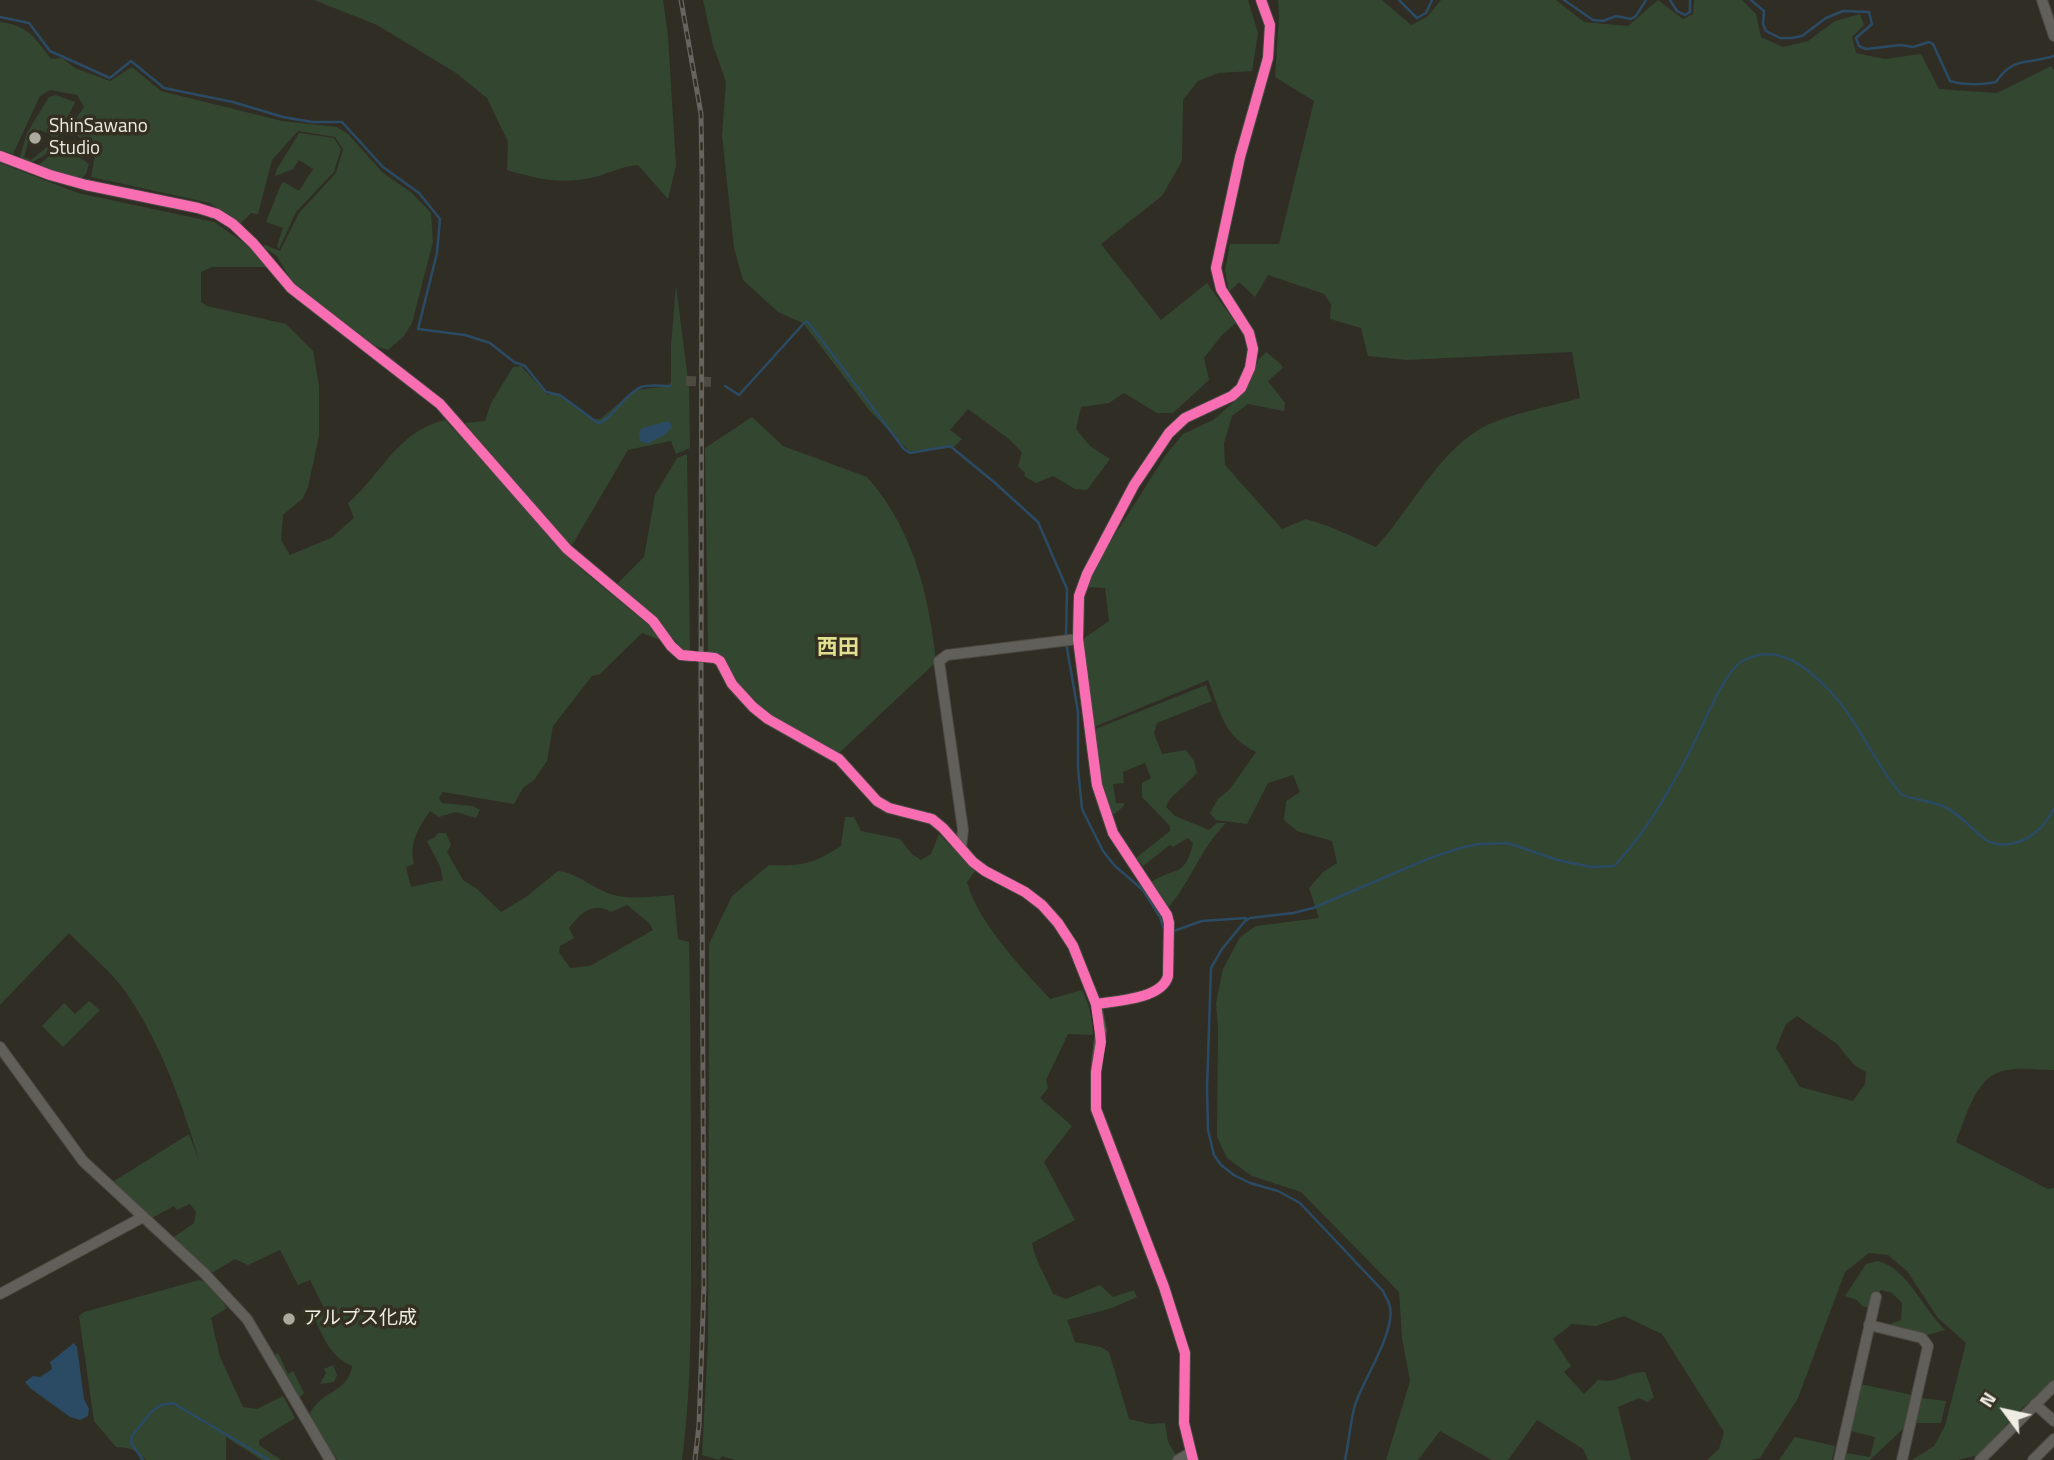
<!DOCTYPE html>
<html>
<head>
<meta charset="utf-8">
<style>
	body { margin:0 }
	#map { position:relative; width:2054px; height:1460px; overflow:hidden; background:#302d25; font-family:"Titillium Web",sans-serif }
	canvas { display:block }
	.north { position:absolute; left:1970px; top:1376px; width:70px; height:70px; -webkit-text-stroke:5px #343021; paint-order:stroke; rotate:303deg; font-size:19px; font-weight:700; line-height:28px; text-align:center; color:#efece3 }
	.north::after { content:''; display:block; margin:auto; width:24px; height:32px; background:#efece3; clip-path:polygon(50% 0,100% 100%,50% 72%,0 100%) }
</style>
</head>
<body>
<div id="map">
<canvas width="2054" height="1460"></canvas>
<div class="north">N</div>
</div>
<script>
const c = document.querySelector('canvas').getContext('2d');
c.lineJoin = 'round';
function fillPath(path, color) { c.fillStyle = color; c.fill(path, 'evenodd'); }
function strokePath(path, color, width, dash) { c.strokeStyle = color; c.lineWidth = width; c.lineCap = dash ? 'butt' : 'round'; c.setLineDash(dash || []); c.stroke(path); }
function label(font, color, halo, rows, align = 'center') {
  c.font = font + ' "Titillium Web","Noto Sans JP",sans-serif'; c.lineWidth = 7; c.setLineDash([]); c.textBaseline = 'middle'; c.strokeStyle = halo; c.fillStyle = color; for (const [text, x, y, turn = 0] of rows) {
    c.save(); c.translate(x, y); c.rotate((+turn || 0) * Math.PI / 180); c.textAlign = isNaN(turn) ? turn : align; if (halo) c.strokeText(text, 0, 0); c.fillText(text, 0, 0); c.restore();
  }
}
fillPath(new Path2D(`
	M314,0h349l5,36 8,130 -8,33 -30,-34c-16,1 -28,8 -43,12 -32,8 -58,2 -88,-7l1,-28 -21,-44 -31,-25 -79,-48z
	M703,0h545l10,33 -6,38 -33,2 -21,8 -15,19 -1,61 -20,35 -61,48 60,76 46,-37 29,40 -14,12 -18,23 5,22 -36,33h-16l-33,-20 -15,10 -28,4 -5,22 14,17 20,13 -23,31 -12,-1 -22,-13 -17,7 -12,-7 1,-3 -7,-7 4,-14 -13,-13 -41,-30 -18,21 12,9 -8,8 -33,5 -12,-1 -40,-41 -66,-87 -25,-11 -35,-32 -9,-32 -12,-113 4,-53 -13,-37z
	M1278,0h104l29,25 16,-8 14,-17h115l28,22 44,4 30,-26 25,19 10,-5 1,-14h48l14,14 5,23 22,10 25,-6 27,-20 25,-7 4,11 -12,12 4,16 29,6 36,-5 18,35 58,4 54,-27 3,4v1000c-18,0 -44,-5 -61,5 -20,12 -29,47 -37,67l92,47 6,-1v194l-34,28 -42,45 -20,5h-46l22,-14 11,-20 21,-83 -28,-25 -31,-47 -19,-16 -19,-2 -24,19 -47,126 -38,60 -8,2h-45l12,-11 5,-17 -62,-98 -38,-18 -28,10 -24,-2 -19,15 18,27 -7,6 20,22 14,-14c21,4 29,-9 47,-8l9,25 -7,5 -8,-4 -21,9 13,53h-43l-5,-11 -46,-29 -29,40h-16l-52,-29 -22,29h-32l24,-79 -8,-43 -3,-46 -98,-100 -49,-16 -25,-18 -10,-21 1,-109 -2,-25 7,-34 17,-32 16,-11 63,-8 -10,-30 14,-16 14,-9 -5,-22 -35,-10 -13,-11 2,-19 14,-9 -7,-17 -25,8 -21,41 -31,-4 -6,-7 8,-14 12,-10 26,-37c-34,-17 -35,-40 -48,-72l-114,47 -11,-88 26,-18 -4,-33 -20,-1 19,-35 61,-96 18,-22 30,-14 22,-19 14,-18 10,-24 7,-7 15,12 2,4 -15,13 17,22 -1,8 -36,-7 -16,12 -8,27 1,22 57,64 24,-10 22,7 48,21c37,-39 67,-107 121,-126 26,-10 55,-15 83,-23l-8,-46 -165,8 -39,-4 -7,-28 -31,-9 1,-15 -7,-10 -56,-19 -13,22 -16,-15 -10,10 -4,-22 5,-26h49l35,-143 -39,-24 4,-61zM1797,1016l40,28 17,21 12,7 -1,12 -12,17 -53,-14 -24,-39 10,-24z
	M0,22c29,4 34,15 51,37l11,-1 13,10 35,13 22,-14 29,24 121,30 55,6 11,7 35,39 29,20 19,20 2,29 -21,81 -8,13 -16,14 -13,-4 -82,-62 -16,-28 -14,-9 2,-2 15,6 19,-38 37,-40 7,-24 -8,-12 -37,-6 -26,29 -14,54 -7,-1 -11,11 -30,-21 -119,-26 5,-27 -25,-19 4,-11 9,-13 -7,-12 -27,-5 -10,6 -27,58 -13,-4z
	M56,95l19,7c-8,20 -18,24 -18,46l-28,16 -10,-4 8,-27 22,-36zM32,129l11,2 8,5 -3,10 -17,14 -7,-3z
	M299,133l35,5 7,11 -7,23 -38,40 -17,37 -2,-3 6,-18 -17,-6 15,-38 3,-2 15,9 14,-22 -14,-9 -6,9 -18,7 2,-7z
	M63,152l10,1 16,11 -3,10 -6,6 -43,-14 14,-11z
	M0,163l78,30 136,29 36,25 17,20h-55l-11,5v30l6,4 79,18 27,27 6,34v51l-11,51 -5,11 -20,17 -2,25 9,15 41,-17 23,-20 -6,-15c35,-30 48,-71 97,-83l137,150 74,61 7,10 -21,-8 -42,41 -8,2 -39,50 -6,35 -13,19 -11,8 -9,16 -71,-12 -4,6 3,5 31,3 7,4 -4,8 -20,-6 -17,5 -9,-6c-12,18 -21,31 -16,53l-8,3 5,20 32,-7 -3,-14 -13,-25 7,-3 4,-5h8l5,12 -4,7 16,28 14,9 24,23 25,-15 32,-26c21,2 36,19 56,24 19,5 40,1 60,0l4,44 11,3c2,96 2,193 2,289 0,74 1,156 -9,229h-345l-24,-37 -3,-10c11,-22 39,-21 42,-47 -23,-10 -29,-30 -39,-51l11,-7 -14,-28 -12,5 -18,-35 -32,15 -13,-6 -25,15 -39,-35 23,-16 2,-11 -6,-8 -13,6 -3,-4 -22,12 -41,-35 78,-49 11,29c-18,-60 -39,-120 -75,-172 -15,-21 -38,-39 -56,-58l-69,72zM627,905l22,18 4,7 -63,36 -20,2 -11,-16 1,-6 14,-8 -5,-10c12,-15 23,-27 42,-16z
	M676,286l13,102 1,60 -14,6 -5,-13 -43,9 -57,97 -106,-124 20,-2 6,-18 22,-36 8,-1 27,29 7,-2 37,26h8l35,-29 33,-4 3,-4v-37z
	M752,417l31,29 84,31c38,42 57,99 65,154 1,10 4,21 3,32l-95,89h-7l-51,-28 -26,-19 -48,-51 -3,-206z
	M687,454l3,197 -9,-2 -24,-29 -41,-35 28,-28 11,-62 22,-37z
	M1206,685l6,16 -55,22 -3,10 8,21 24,-4 8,11 3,12 -28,27 -3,7 9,9 34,14 8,-7h9c-27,27 -35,60 -60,87l-15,-28c25,-16 34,-4 42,-39l-5,-5 -15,9 -3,-2 -27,21 -7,-8 34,-27v-5l-28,-29v-14l9,-5 -6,-15 -22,9 1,11 -11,1 3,19h8v3l-10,8 -6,-1 -10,-42 -5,-41z
	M845,817h9l7,14 39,8 12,15 9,6 10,-6 8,-20 36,37 -8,11c11,41 55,86 83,117l32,-9c7,15 11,28 11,45l-25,-1 -22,46 2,8 -8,10 32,28 -28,36 31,58 -43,23c3,18 14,33 21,51l13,5 34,-14 13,12 21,-7 3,7 -25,11 -45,12 8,22 26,5 8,5 20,67 21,5 15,-1 3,19 9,15 -4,3h-438l-13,-4 -3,4 -17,-5 6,-112 1,-399 23,-48 37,-31c34,1 44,-1 72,-19z
	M89,1001l11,9 -37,37 -21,-21 22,-23 11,11z
	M1878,1261c29,7 46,49 67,69l-18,5 -39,-10 13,-5 1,-17 -10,-10 -11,-3 -11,18 -8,-2 -5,-6 -12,-4 21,-32z
	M199,1280l11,4 17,24 -16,10 9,39 23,50 14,2 26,-13 12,22 -36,22v5l22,15h-19l-36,-23v23h-80c-10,-10 -16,-13 -30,-13l-22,-26 -15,-105 5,-4z
	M278,1353l10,21 5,-3 11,22 -7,7 -26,-43z
	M333,1365l4,10 -3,7 -14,2 6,-11 -2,-4z
	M1860,1384l52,11 -7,32 -35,33h-26l2,-7 24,4 5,-20 -24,-6z
	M1922,1398l24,3 -5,22h-25z
	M1795,1437l40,9 -3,14h-53z`), '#334630');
fillPath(new Path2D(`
	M669,421l3,6 -8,8 -17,9 -7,-3 -1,-8 3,-5z
	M74,1343l3,4 7,52 5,10 -1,7 -8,4 -10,-3 -40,-29 -5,-6 8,-6 7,1 12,-8 -2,-7z`), '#2b4b65');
strokePath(new Path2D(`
	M1399,0l18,18 9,-5 6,-13
	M1564,0l29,20 10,1 13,-5 15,3 5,-3 10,-16
	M1670,0l7,11 8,4 5,-3v-12
	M1751,0l13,11 -1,13 3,7 14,7h12l10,-2 24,-18 17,-7 26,1 3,12 -16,14 3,8 7,3 35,-4 12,2 16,-5 4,2 17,37c14,4 31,4 46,1 17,-26 31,-17 58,-26
	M0,17l29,6 21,28 60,27 21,-17 33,27 69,14 50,15 29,5h30l41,45 36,26 21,26 -3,34 -19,76 47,6 25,8 24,19 11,4 21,26 14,3 38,28c14,-3 26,-29 43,-36 9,-3 20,-1 29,-1
	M725,386l14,9 66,-73h3l96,127 6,4 40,-7 44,36 44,40 29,67 -1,47
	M1066,642l12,70v56l4,41 21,42 12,15 28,24 17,27 5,15
	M1171,932l31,-11 44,-3
	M143,1460l-12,-17 1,-7 19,-24 10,-7 12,-2 96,57
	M1345,1460c4,-18 5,-37 10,-55 9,-27 40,-72 35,-98 -1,-5 -5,-11 -7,-16l-83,-88 -22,-12 -28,-8 -16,-8 -13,-10 -7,-10 -6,-25 -1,-42 4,-120 11,-19 23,-28 5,-3 43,-5 20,-5 117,-50 30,-10 19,-4 29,-1 49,17 34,7 23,-1c32,-33 55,-75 76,-115 12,-22 33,-80 54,-91 33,-17 62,6 84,29 31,32 45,73 73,105 14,7 28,6 42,12 19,9 28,23 43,34 15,9 39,3 51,-9 7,-5 12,-15 17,-22`), '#2b4b65', 2.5);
strokePath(new Path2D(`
	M686,381l28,1`), '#4d4a42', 10, [10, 5]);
const street = new Path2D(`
	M2042,0l12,36
	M0,156l50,19 36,10 112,23 19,6 16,10 20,19 38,45 149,116 127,145 86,72 18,25 10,9 10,1
	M707,657l8,1 5,3 12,23 21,23 15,12 71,40 38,42 12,7 43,11 11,9 30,34 12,9 40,21 17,13 16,18 15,23 23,58 5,27 -5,41v37l68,178 21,66 -1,70 9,37
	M961,847l2,-17 -24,-169 8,-6 131,-16
	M1096,1004c20,-3 66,-5 72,-28l1,-53 -2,-8 -54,-82 -16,-48 -19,-146 1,-43 8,-22 47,-89 35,-52 16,-15 47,-22 9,-8 9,-20 3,-19 -4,-16 -28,-44 -5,-21 24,-111 28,-99 2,-33 -9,-25
	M0,1047l83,114 121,112 43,46 83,141
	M0,1294l143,-77
	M1869,1325l53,13 6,8 -26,114
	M2035,1404l19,17
	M1178,1460l12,-7
	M1839,1460l37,-163
	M1980,1460l74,-74
	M2033,1460l21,-21`);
strokePath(street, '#4b4841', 12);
strokePath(street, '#615f5a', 10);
const rail = new Path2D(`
	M681,0l20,114 1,63 -1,502 3,606 -5,140 -4,35`);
strokePath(rail, '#67645f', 5);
strokePath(rail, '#343021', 2.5, [8]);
strokePath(new Path2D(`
	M0,156l50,19 36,10 112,23 19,6 16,10 20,19 38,45 149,116 127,145 86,72 18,25 10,9 34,3 5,3 12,23 21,23 15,12 71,40 38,42 12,7 43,11 11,9 30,34 12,9 40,21 17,13 16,18 15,23 23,58 5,38 -5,30v37l68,178 21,66 -1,70 9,37
	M1096,1004c20,-3 66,-5 72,-28l1,-53 -2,-8 -54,-82 -16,-48 -19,-146 1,-43 8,-22 47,-89 35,-52 16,-15 47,-22 9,-8 9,-20 3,-19 -4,-16 -28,-44 -5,-21 24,-111 28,-99 2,-33 -9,-25`), '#f96db3', 10);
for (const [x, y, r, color] of [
	[35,138,7,"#aca9a0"],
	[289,1319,7,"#aca9a0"]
]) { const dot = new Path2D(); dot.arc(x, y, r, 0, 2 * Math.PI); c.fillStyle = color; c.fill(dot); strokePath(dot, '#343021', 2.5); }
label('19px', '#efece3', '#343021', [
	["ShinSawano",49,127],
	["Studio",49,149],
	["アルプス化成",303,1319]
], 'left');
label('bold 21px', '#e3df90', '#343021', [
	["西田",838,649]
]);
</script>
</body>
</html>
